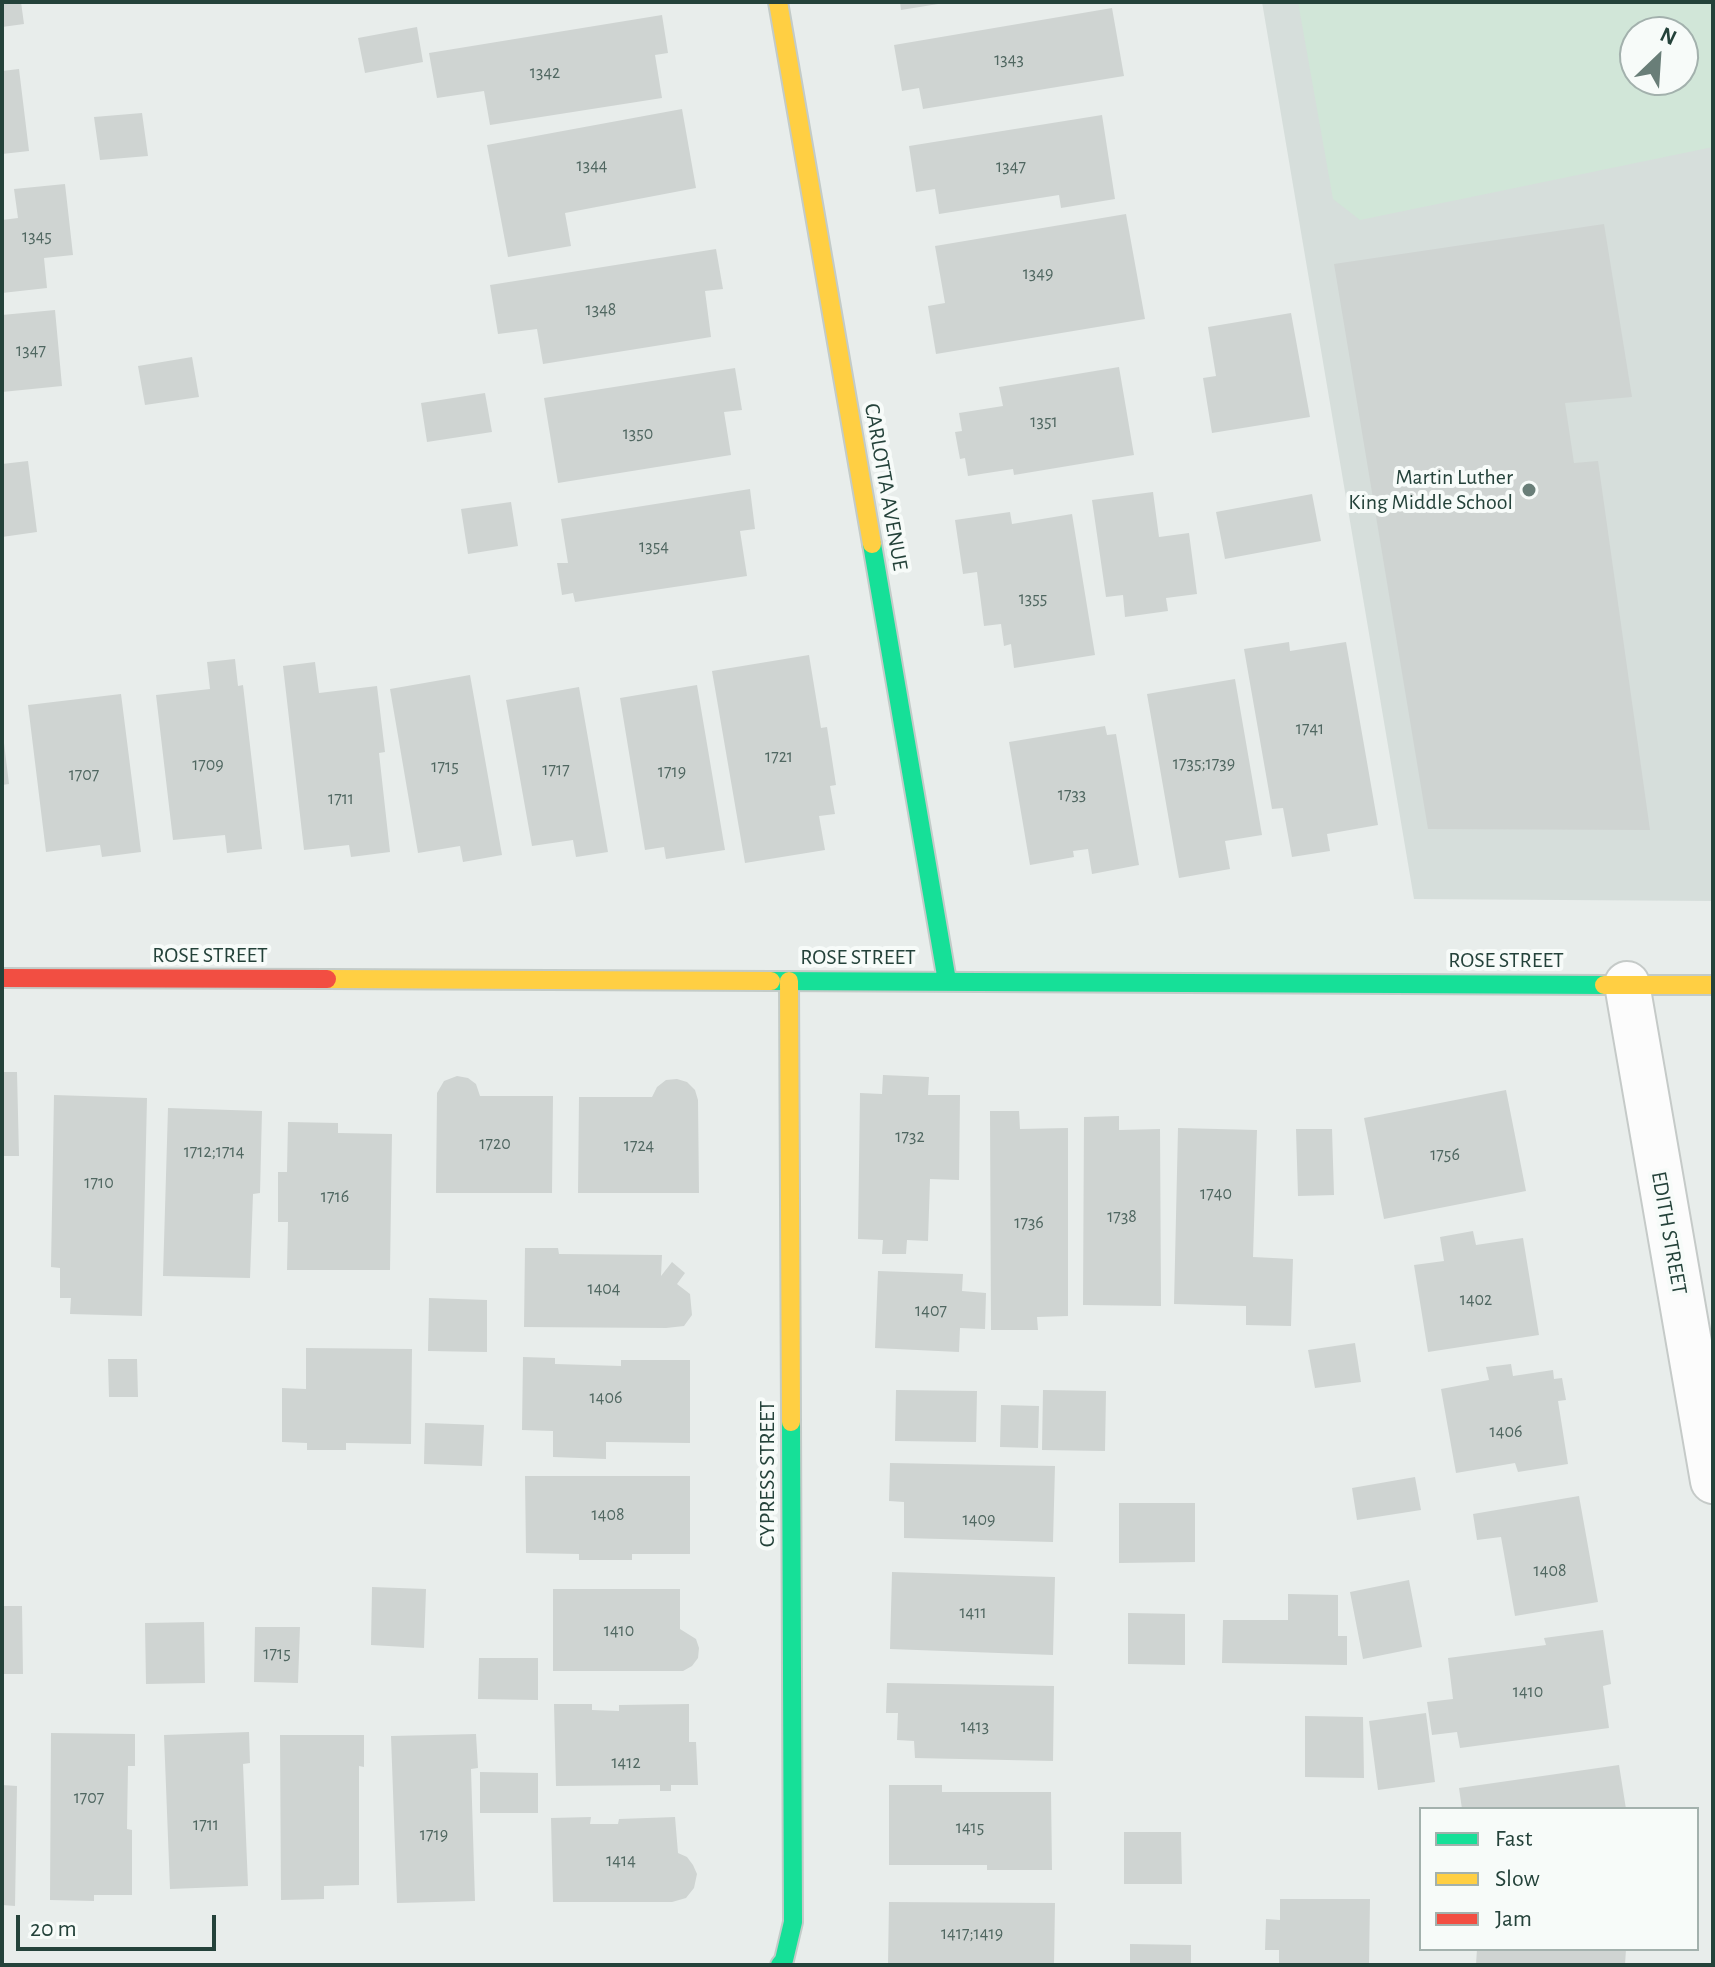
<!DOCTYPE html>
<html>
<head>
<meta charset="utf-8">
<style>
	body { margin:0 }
	#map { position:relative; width:1715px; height:1967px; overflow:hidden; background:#e8edeb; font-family:"Alegreya Sans",sans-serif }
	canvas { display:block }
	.frame { position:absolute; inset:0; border:4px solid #24423a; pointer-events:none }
	.legend { position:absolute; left:1419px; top:1807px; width:280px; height:144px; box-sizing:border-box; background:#f7fbf9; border:2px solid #a3b1ad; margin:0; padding:10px 14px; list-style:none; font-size:24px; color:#24423a }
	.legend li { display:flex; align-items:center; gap:16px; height:40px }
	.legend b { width:40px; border:2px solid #a3b1ad }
	.north { position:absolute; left:1619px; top:16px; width:80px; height:80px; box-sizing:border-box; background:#f7fbf9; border:2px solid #a3b1ad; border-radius:50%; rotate:25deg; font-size:22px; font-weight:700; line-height:32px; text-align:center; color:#24423a }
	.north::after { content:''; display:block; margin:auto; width:28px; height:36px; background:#697e78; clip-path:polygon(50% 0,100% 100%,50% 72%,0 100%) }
	.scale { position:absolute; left:16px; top:1915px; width:200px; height:36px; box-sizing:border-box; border:4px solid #24423a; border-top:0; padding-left:10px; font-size:24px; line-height:28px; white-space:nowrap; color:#24423a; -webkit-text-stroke:6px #f7fbf9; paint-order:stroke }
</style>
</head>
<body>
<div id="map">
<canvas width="1715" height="1967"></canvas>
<div class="frame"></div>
<ul class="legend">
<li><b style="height:10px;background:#16e098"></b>Fast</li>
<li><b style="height:10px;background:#ffcf43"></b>Slow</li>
<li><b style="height:10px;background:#f24e42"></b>Jam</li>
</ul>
<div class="north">N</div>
<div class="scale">20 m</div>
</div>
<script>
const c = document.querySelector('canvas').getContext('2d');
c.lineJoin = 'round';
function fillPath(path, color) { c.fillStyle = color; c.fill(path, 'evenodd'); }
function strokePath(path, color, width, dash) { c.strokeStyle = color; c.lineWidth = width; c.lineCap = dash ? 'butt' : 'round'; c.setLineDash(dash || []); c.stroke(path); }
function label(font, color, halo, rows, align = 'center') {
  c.font = font + ' "Alegreya Sans",sans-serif'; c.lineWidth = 8; c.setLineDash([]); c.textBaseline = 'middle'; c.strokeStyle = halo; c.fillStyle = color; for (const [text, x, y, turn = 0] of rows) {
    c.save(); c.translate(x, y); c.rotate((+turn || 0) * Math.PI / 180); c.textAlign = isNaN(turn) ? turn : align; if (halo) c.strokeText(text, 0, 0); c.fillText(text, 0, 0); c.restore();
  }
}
fillPath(new Path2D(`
	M1262,2h451v899l-299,-2zM1635,32h48v48h-48z`), '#d6dedb');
fillPath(new Path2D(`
	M1298,2h415v145l-353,73 -27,-21zM1635,32h48v48h-48z`), '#d1e6d8');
fillPath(new Path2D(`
	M2,2h19l3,22 -22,3z
	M900,2h38v2l-37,6z
	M1112,8l12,68 -201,33 -4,-21 -17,3 -8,-46z
	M662,15l6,38 -13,2 7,43 -172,27 -6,-34 -47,7 -8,-45z
	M417,27l6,35 -58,11 -7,-35z
	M19,69l10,82 -27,3v-83z
	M682,109l14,79 -131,25 6,33 -63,11 -21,-112z
	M142,113l6,43 -48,4 -6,-43z
	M1102,115l13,84 -54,9 -2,-13 -120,19 -4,-25 -19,3 -7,-46z
	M65,184l8,71 -29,3 3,30 -45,5v-73l16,-2 -4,-29z
	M1126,214l19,105 -209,35 -8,-48 17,-3 -10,-57z
	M1604,224l28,173 -67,6 9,60 24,-2 52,369 -222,-1 -94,-565z
	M716,249l7,40 -18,2 6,46 -168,27 -6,-35 -39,5 -8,-49z
	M55,310l7,76 -60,6v-77z
	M1291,313l19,104 -98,16 -9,-55 13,-2 -8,-49z
	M192,357l7,40 -54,8 -7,-39z
	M1119,367l15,88 -120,20 -1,-6 -45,7 -3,-18 -5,1 -5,-27 7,-1 -3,-18 44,-7 -4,-19z
	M735,368l7,42 -18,2 7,43 -173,28 -14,-85z
	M485,393l7,39 -65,10 -6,-39z
	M28,461l9,71 -35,5v-73z
	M750,489l5,40 -15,2 7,45 -172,26 -2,-9 -11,2 -5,-32h11l-7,-44z
	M1153,492l6,45 30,-4 8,61 -31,4 2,13 -43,6 -2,-22 -17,2 -14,-97z
	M1312,494l9,47 -96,18 -9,-47z
	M511,502l7,44 -50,8 -7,-45z
	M1010,512l2,12 60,-10 23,141 -81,13 -3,-24 -7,2 -3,-22 -17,2 -7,-54 -14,2 -8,-54z
	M1289,642l1,9 56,-9 32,183 -51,9 3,17 -38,6 -9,-49 -11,1 -28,-160z
	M809,655l12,73 6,-1 9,58 -6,1 5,28 -16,2 6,34 -80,13 -33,-192z
	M235,659l3,27 5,-1 19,164 -35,4 -2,-18 -52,5 -17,-145 54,-6 -3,-27z
	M315,662l4,31 58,-7 8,66 -6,1 11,99 -39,5 -2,-12 -45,5 -21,-184z
	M470,675l32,180 -39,7 -3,-16 -42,7 -28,-164z
	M1235,679l27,156 -37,6 5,28 -51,9 -32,-184z
	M697,685l28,165 -59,9 -2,-12 -19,3 -25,-152z
	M579,687l29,165 -32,5 -3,-17 -41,6 -26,-146z
	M121,694l20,158 -39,5 -2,-12 -54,7 -18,-147z
	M1105,726l2,9 9,-1 23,131 -47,9 -4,-25 -15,2 1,6 -44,8 -21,-123z
	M2,743h2l5,41 -7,1z
	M2,1072h15l2,84h-17z
	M883,1075l46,2 -1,18h32l-1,85 -29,-1 -2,62 -21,-1 -1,14h-24l1,-14 -25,-1 2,-146 22,1z
	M457,1076l11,2 8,6 4,12h73l-1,97h-116l1,-100 7,-12z
	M677,1079l10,3 8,8 3,10 1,93h-121l1,-96h73l5,-10 9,-7z
	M1506,1090l20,101 -142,28 -20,-101z
	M54,1095l93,3 -5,218 -72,-2 1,-16h-11v-30l-9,-1z
	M168,1108l94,3 -2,82 -7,1 -3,84 -87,-2z
	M990,1111h29l1,18 48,-1v188l-31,1 1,13h-47z
	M1119,1116v14l41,-1 1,177 -78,-1 1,-188z
	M288,1122l50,1v10l54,1 -2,136h-103l1,-48h-10v-50h9z
	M1178,1128l79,2 -4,127 40,2 -2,67 -45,-1v-19l-72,-2z
	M1296,1129h36l2,66 -36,1z
	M1473,1231l3,14 47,-7 16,97 -111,17 -14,-87 30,-4 -4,-24z
	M525,1248h33l1,6 103,1 -1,21 11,-14 13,11 -8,11 13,10 2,21 -8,11 -18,2 -142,-1z
	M878,1271l85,3 -1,17 24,2 -1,36 -25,-1 -1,24 -84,-4z
	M429,1298l58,2v52l-59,-1z
	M1355,1343l6,39 -46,6 -7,-38z
	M306,1348l106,1 -1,95 -65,-1v7h-39v-7l-25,-1v-54l24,1z
	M523,1357l32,1v6l66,2v-6h69v83l-84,-1v17l-53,-2v-26l-31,-1z
	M108,1359h29l1,38h-29z
	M1511,1364l2,12 40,-6 1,9 8,-1 4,22 -8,1 10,63 -50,8 -3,-9 -59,10 -15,-84 48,-9 -3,-13z
	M896,1390l81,1 -1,51 -81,-1z
	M1043,1390l63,1 -1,60 -63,-1z
	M1001,1405l38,1 -1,42 -38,-1z
	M425,1423l59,2 -2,41 -58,-2z
	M890,1463l165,3 -2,76 -149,-4v-36l-15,-1z
	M525,1476h165v78h-58v6h-53v-6l-53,-1z
	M1415,1477l6,33 -64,10 -5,-32z
	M1579,1496l19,106 -83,14 -14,-79 -24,3 -4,-26z
	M1119,1503h76v59l-76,1z
	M892,1572l163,5 -2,78 -163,-6z
	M1409,1580l13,67 -59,12 -13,-67z
	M372,1587l54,2 -2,59 -53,-3z
	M553,1589h127v40l16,10 3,9 -1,10 -6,8 -9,5h-130z
	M1288,1594l50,1v41h9v29l-125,-2 1,-43h65z
	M2,1606h20l1,68h-21z
	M1128,1613l57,1v51l-57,-1z
	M204,1622l1,61 -59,1 -1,-61z
	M255,1627h45l-2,56 -44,-1z
	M1603,1630l8,54 -8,2 6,42 -149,20 -3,-16 -25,3 -5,-33 26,-3 -5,-41 98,-13 -2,-7z
	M479,1658h59v42l-60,-1z
	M887,1683l167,3 -1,75 -138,-3 -1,-17 -17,-1 1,-27h-12z
	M554,1704h38v6l27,1v-6l70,-1v38h7l2,43h-27v6h-11v-6l-104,1z
	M1426,1713l9,69 -57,8 -9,-69z
	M1305,1716l58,1 1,61 -59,-1z
	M249,1732l1,31 -7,1 5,122 -78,3 -6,-154z
	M51,1733l84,1v32h-7l-1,63 5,1v65h-38v6l-44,-1z
	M476,1734l2,34 -7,1 4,132 -78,2 -6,-167z
	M280,1735h84v32l-5,-1v119l-35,1v13l-43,1z
	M1619,1765l7,44h-164l-3,-21z
	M480,1772l58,1v40h-58z
	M2,1785l15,1 -2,120 -13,-1z
	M889,1785h53v7h109l1,78h-65v-5h-98z
	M591,1817l-1,7h28l1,-5 56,-2 3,36 9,4 6,8 4,9 -3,14 -8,10 -14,4h-119l-2,-84z
	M1124,1832h57l1,52h-58z
	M1280,1899h90l-1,66h-90v-15h-14l1,-31 14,1z
	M889,1902l166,1 -1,62h-166z
	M1130,1944l61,1v20h-61z
	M1477,1949h149l-1,16h-149z`), '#cfd4d2');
const street = new Path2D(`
	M1627,984l86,497`);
const fast = new Path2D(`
	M872,544l75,437
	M771,981l833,4
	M780,1965l4,-5 9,-38 -2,-500`);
const slow = new Path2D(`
	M778,2l94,542
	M327,979l444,2
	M789,981l2,441
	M1604,985h109`);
const jam = new Path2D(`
	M2,978l325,1`);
strokePath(street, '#c5cac8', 48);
strokePath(fast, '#c3cbc8', 22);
strokePath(slow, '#c3cbc8', 22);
strokePath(jam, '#c3cbc8', 22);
strokePath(street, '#fcfcfc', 44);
strokePath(fast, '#16e098', 18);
strokePath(slow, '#ffcf43', 18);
strokePath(jam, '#f24e42', 18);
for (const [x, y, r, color] of [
	[1529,490,8,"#697e78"]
]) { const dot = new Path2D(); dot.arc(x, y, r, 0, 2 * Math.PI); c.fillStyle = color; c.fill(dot); strokePath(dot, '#f7fbf9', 3); }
label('18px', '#506761', null, [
	["1343",1009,60],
	["1342",545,73],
	["1344",592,166],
	["1347",1011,167],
	["1345",37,237],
	["1349",1038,274],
	["1348",601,310],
	["1347",31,351],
	["1351",1044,422],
	["1350",638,434],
	["1354",654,547],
	["1355",1033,599],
	["1741",1310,729],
	["1721",779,757],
	["1735;1739",1204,764],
	["1709",208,765],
	["1715",445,767],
	["1717",556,770],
	["1719",672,772],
	["1707",84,775],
	["1733",1072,795],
	["1711",341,799],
	["1732",910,1137],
	["1720",495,1144],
	["1724",639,1146],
	["1712;1714",214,1152],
	["1756",1445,1155],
	["1710",99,1183],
	["1740",1216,1194],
	["1716",335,1197],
	["1738",1122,1217],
	["1736",1029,1223],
	["1404",604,1289],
	["1402",1476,1300],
	["1407",931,1311],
	["1406",606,1398],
	["1406",1506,1432],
	["1408",608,1515],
	["1409",979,1520],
	["1408",1550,1571],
	["1411",973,1613],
	["1410",619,1631],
	["1715",277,1654],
	["1410",1528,1692],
	["1413",975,1727],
	["1412",626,1763],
	["1707",89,1798],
	["1711",206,1825],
	["1415",970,1828],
	["1719",434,1835],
	["1414",621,1861],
	["1417;1419",972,1934]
]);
label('22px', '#24423a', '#f7fbf9', [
	["Martin Luther",1513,477],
	["King Middle School",1513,502]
], 'right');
label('22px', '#24423a', '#f7fbf9', [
	["CARLOTTA AVENUE",886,487,80],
	["ROSE STREET",210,955],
	["ROSE STREET",858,957],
	["ROSE STREET",1506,960],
	["EDITH STREET",1669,1233,80],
	["CYPRESS STREET",767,1474,-90]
]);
</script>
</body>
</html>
